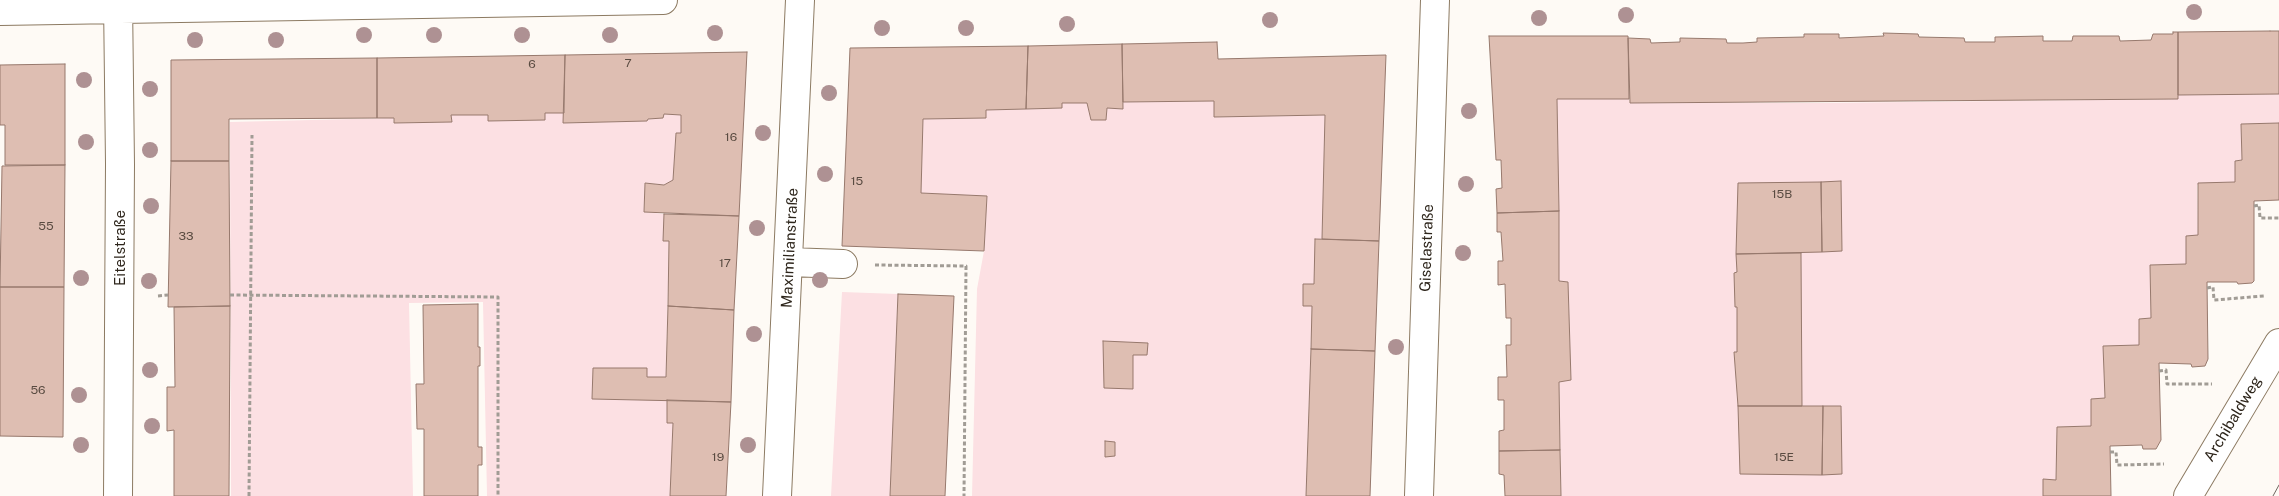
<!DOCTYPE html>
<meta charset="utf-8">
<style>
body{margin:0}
canvas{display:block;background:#fefaf5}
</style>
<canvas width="2279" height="496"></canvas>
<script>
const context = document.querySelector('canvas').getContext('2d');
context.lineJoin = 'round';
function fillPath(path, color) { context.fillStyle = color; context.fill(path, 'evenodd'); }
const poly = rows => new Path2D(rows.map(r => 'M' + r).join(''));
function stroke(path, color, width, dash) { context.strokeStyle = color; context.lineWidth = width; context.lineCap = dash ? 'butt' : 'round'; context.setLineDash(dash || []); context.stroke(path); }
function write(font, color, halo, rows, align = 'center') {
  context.font = font + ' "Public Sans",sans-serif'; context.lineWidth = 5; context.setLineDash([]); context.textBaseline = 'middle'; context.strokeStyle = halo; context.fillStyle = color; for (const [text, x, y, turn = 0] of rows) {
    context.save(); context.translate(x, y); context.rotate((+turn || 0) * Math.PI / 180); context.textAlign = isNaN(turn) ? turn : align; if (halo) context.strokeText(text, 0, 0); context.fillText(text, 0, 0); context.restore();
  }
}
const green = poly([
 [2279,94,2279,123,2241,124,2242,160,2235,161,2235,182,2197,185,2198,235,2186,264,2150,265,2151,318,2139,319,2139,345,2103,346,2105,398,2091,426,2057,427,2056,480,2043,496,1561,496,1559,382,1571,380,1568,282,1559,281,1557,99,1629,99,1630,103,1820,103,2178,99,2178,95],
 [1214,101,1215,117,1325,115,1322,239,1316,239,1314,284,1303,285,1303,306,1312,306,1306,496,972,496,977,289,984,251,987,197,921,193,923,119,986,118,986,110,1062,108,1062,103,1087,103,1091,120,1106,120,1107,108,1123,109,1123,102],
 [545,113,564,113,564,123,646,121,648,119,663,118,664,114,681,115,681,133,676,133,673,180,664,185,645,183,644,212,664,214,664,241,669,241,666,377,647,377,647,368,593,368,592,399,667,400,667,423,673,423,670,496,487,496,483,302,409,303,413,496,231,496,230,122,393,118,394,123,451,122,451,115,488,115,488,121,545,120],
 [842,292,898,294,890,496,831,496]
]);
const building = poly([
 [2270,31,2279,31,2279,94,2178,95,2178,32,2270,31],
 [2173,32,2178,32,2178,99,1630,103,1628,38,1650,39,1651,43,1680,42,1680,38,1726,39,1727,43,1743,43,1757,42,1757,38,1804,37,1804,34,1839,34,1839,38,1884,36,1883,33,1918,34,1919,37,1964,38,1965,42,1995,42,1995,37,2043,36,2043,41,2072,41,2073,36,2119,36,2120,41,2151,40,2153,34,2173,34,2173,32],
 [1489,36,1628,36,1629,99,1557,99,1559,211,1497,213,1496,189,1502,188,1501,160,1496,160,1489,36],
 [1217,42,1218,59,1386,55,1379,241,1322,239,1325,115,1214,117,1214,101,1123,102,1122,44,1217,42],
 [1122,44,1123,109,1107,108,1106,120,1091,120,1087,103,1062,103,1062,108,1026,109,1028,46,1122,44],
 [1028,46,1026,109,986,110,986,118,923,119,921,193,987,196,984,251,842,246,850,48,1028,46],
 [747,52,739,216,644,212,645,183,664,185,673,180,676,133,681,133,681,115,664,114,663,118,648,119,647,121,563,123,565,55,747,52],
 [565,55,564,113,545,113,545,120,488,121,488,115,451,115,452,122,394,123,394,118,377,118,377,58,565,55],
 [377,58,377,118,229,119,229,161,171,161,171,60,377,58],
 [65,64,65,165,5,165,5,125,0,125,0,65,65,64],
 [2279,123,2279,200,2254,201,2254,281,2252,283,2238,284,2237,282,2207,282,2208,359,2205,366,2192,367,2191,364,2159,363,2161,440,2156,449,2143,449,2142,445,2110,446,2111,496,2043,496,2043,479,2056,480,2057,427,2091,426,2091,399,2105,398,2103,346,2139,345,2139,319,2151,318,2150,265,2186,264,2186,236,2198,235,2198,183,2235,182,2235,161,2242,160,2241,124,2279,123],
 [171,161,229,161,230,306,168,307,171,161],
 [65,165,64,287,0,287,2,166,65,165],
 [1841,181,1842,251,1822,252,1821,182,1841,181],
 [1821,182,1822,252,1736,254,1738,183,1821,182],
 [1559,211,1559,281,1568,282,1571,380,1559,382,1560,450,1499,451,1499,431,1504,430,1504,400,1498,400,1498,377,1507,377,1506,345,1511,345,1511,318,1506,318,1505,284,1498,285,1498,261,1503,261,1501,232,1497,232,1497,213,1559,211],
 [664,214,739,216,734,310,668,306,669,241,663,241,664,214],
 [1315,239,1379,241,1375,351,1311,349,1312,306,1303,306,1303,284,1314,284,1315,239],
 [1801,253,1802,406,1738,406,1734,352,1737,352,1737,307,1735,307,1734,273,1737,272,1736,254,1801,253],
 [0,287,64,287,63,437,0,436,0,287],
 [898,294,954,296,945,496,890,496,898,294],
 [478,304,478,347,480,347,480,366,478,366,478,447,482,447,482,465,478,465,478,496,424,496,424,429,417,429,416,384,424,384,423,305,478,304],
 [230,306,229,496,174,496,174,430,167,431,167,387,175,387,174,307,230,306],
 [668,306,734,310,731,402,592,399,593,368,647,368,647,377,666,377,668,306],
 [1103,341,1148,343,1147,355,1133,355,1133,389,1104,388,1103,341],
 [1311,349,1375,351,1370,496,1306,496,1311,349],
 [667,400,731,402,726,496,670,496,673,423,667,423,667,400],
 [1738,406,1823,406,1822,475,1740,474,1738,406],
 [1823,406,1841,406,1842,474,1822,475,1823,406],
 [1105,441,1115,442,1115,456,1105,457,1105,441],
 [1560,450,1561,496,1505,496,1504,475,1499,474,1499,451,1560,450]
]);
const path = poly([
 [2254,206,2259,205,2260,218,2279,218],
 [875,265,966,266,964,496],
 [2207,288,2213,287,2214,300,2264,296],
 [230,295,498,297,498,496],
 [158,296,168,295],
 [2159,371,2166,370,2167,384,2212,384],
 [2110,452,2116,452,2117,465,2164,464],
 [249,496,252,135]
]);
const minor = poly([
 [0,11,663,0],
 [789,262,843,264],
 [118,496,120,164,118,0],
 [777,496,800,0],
 [1419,496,1435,0],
 [2188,496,2279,343]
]);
const tram = poly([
 [2273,496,2279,485]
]);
const trees = [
 [2194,12],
 [1626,15],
 [1539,18],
 [1270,20],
 [1067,24],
 [882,28],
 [966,28],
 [715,33],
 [364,35],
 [434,35],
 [522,35],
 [610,35],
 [195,40],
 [276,40],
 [84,80],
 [150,89],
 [829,93],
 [1469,111],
 [763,133],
 [86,142],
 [150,150],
 [825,174],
 [1466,184],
 [151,206],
 [757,228],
 [1463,253],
 [81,278],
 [820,280],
 [149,281],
 [754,334],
 [1396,347],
 [150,370],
 [79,395],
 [152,426],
 [81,445],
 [748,445]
];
const numberNames = [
 ["7",628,63],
 ["6",532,64],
 ["16",731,137],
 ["15",857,181],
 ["15B",1782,194],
 ["55",46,226],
 ["33",186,236],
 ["17",725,263],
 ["56",38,390],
 ["19",718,457],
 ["15E",1784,457]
];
const streetNames = [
 ["Eitelstraße",120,248,-90],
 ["Maximilianstraße",790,248,-87],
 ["Giselastraße",1427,248,-88],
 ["Archibaldweg",2233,419,-59]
];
fillPath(green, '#fce0e3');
fillPath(building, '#debeb2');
stroke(building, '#97796d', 1);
stroke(minor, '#8c7a62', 30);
stroke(path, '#a19c95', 3, [4, 2.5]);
stroke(minor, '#fff', 28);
stroke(tram, '#6f6860', 1);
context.fillStyle = '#ae9193';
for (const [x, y] of trees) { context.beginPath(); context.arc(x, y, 8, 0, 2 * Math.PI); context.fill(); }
write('12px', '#594b41', null, numberNames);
write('15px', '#2d251b', '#fff', streetNames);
</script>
